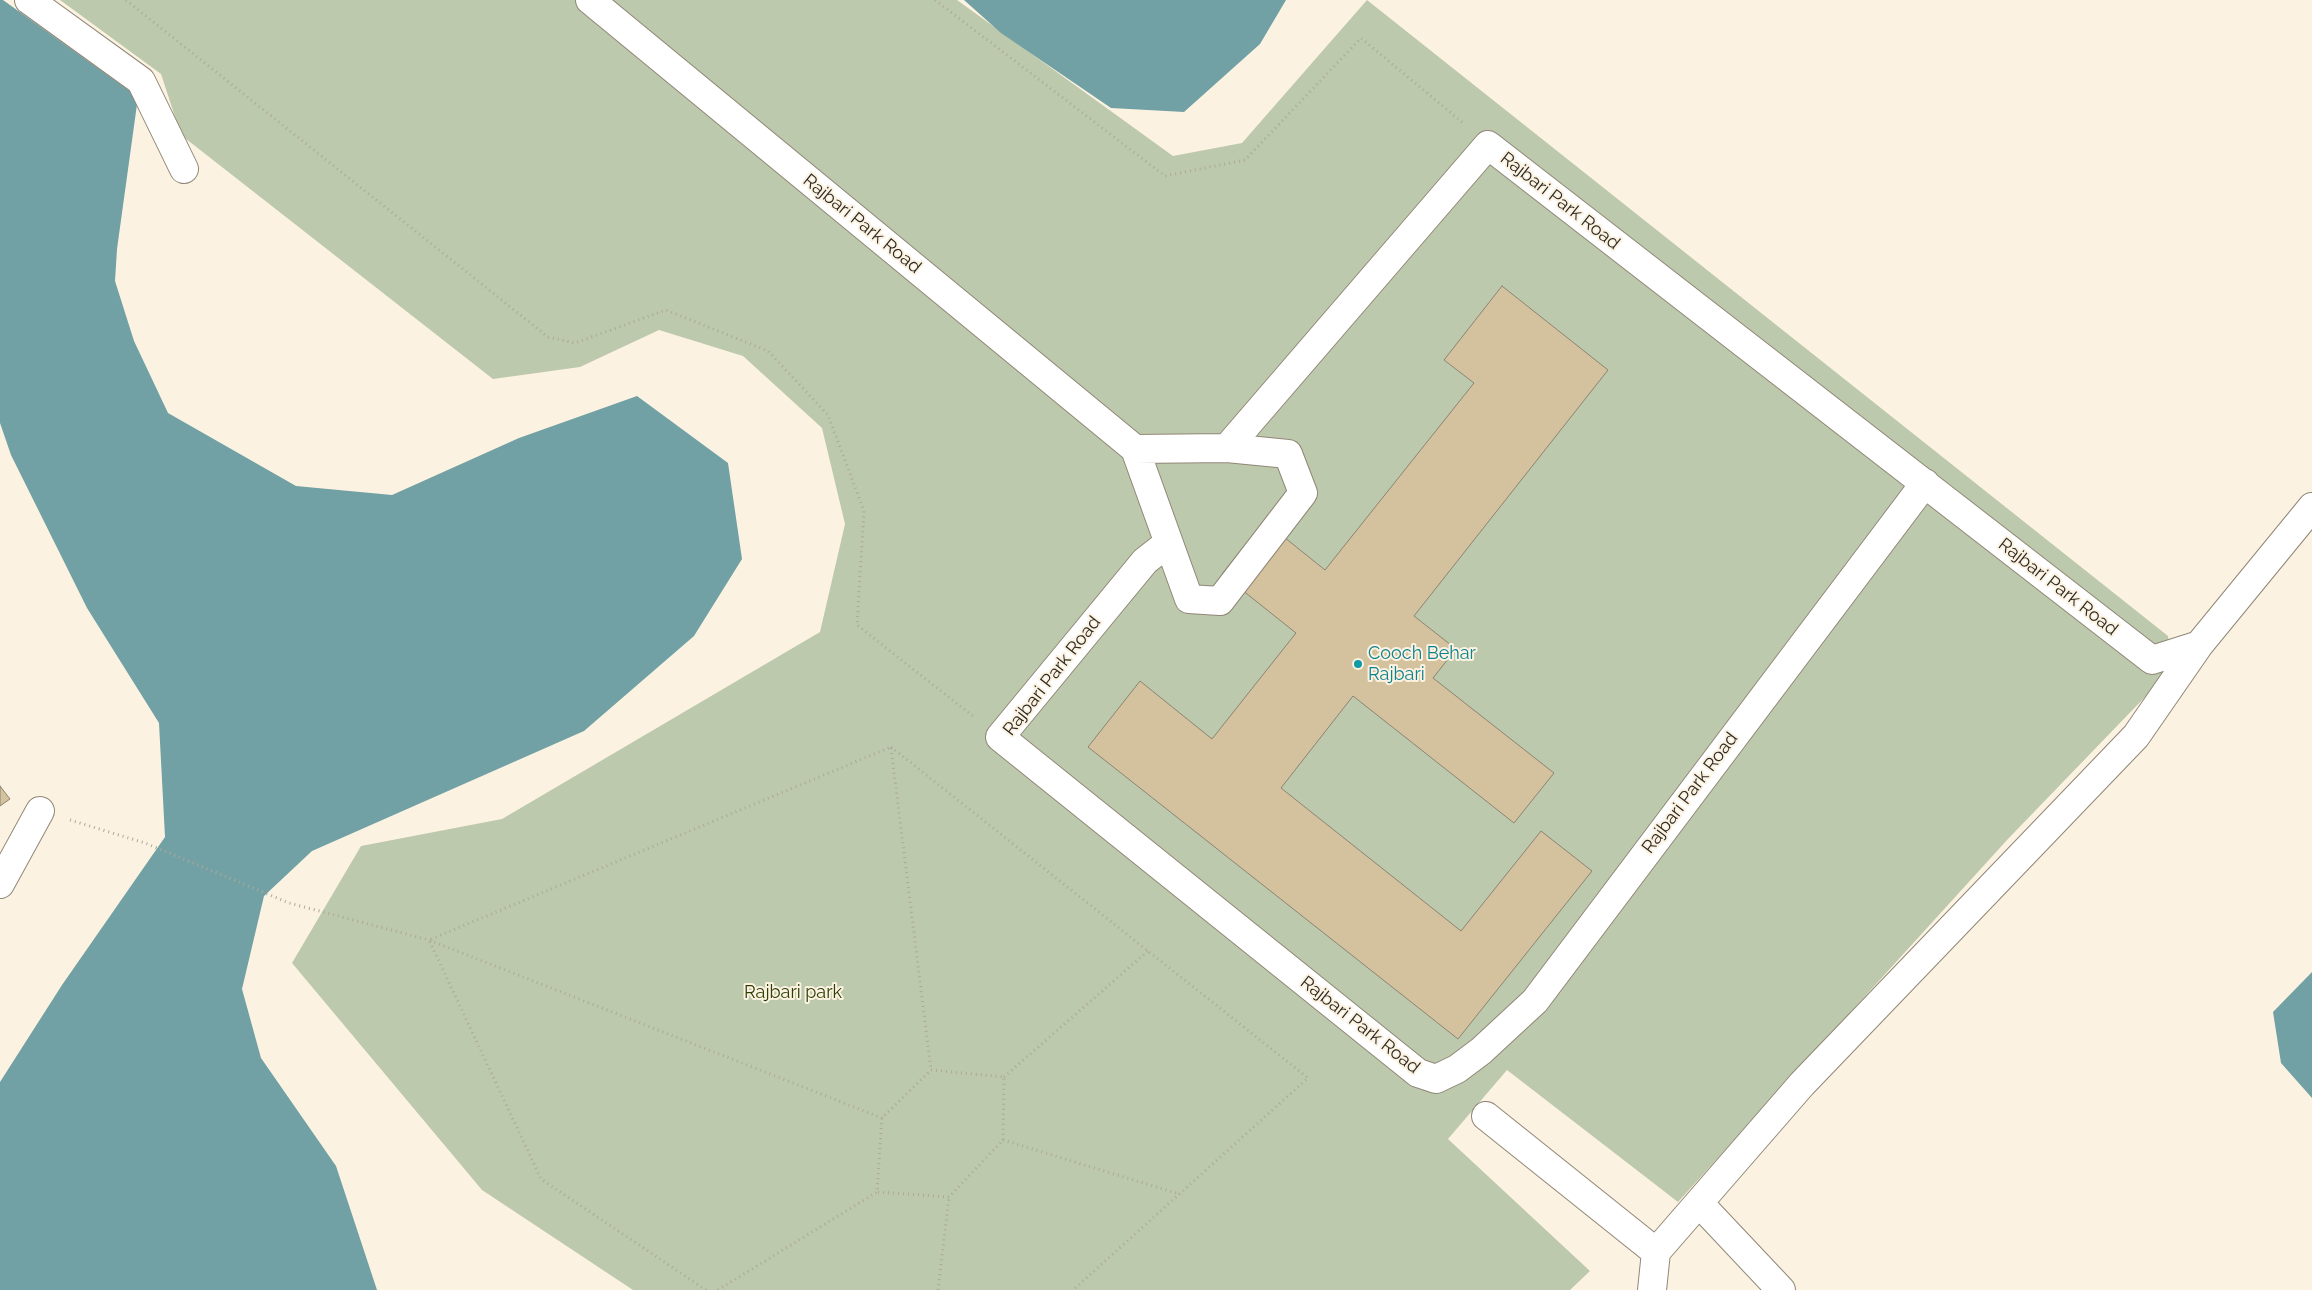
<!DOCTYPE html>
<style>
body{margin:0}
canvas{display:block;background:#fcf2e1}
</style>
<canvas width="2312" height="1290"></canvas>
<script>
const context = document.querySelector('canvas').getContext('2d');
context.lineJoin = 'round';
function fillPath(path, color) { context.fillStyle = color; context.fill(path, 'evenodd'); }
const poly = rows => new Path2D(rows.map(r => 'M' + r).join(''));
function stroke(path, color, width, dash) { context.strokeStyle = color; context.lineWidth = width; context.lineCap = dash ? 'butt' : 'round'; context.setLineDash(dash || []); context.stroke(path); }
function write(font, color, halo, rows, align = 'center') {
  context.font = font + ' Raleway,sans-serif'; context.lineWidth = 4; context.setLineDash([]); context.textBaseline = 'middle'; context.strokeStyle = halo; context.fillStyle = color; for (const [text, x, y, turn = 0] of rows) {
    context.save(); context.translate(x, y); context.rotate((+turn || 0) * Math.PI / 180); context.textAlign = isNaN(turn) ? turn : align; if (halo) context.strokeText(text, 0, 0); context.fillText(text, 0, 0); context.restore();
  }
}
const green = poly([
 [60,0,957,0,1173,156,1242,143,1367,0,2168,636,2172,669,2007,840,1678,1202,1507,1070,1448,1139,1590,1271,1570,1290,633,1290,482,1190,292,963,361,846,502,819,820,632,845,524,822,428,743,356,659,330,580,367,493,379,181,135,161,74]
]);
const water = poly([
 [0,0,3,0,138,97,117,249,115,281,134,341,168,413,296,486,392,495,519,438,637,396,728,463,742,559,694,636,584,731,312,851,264,896,242,989,261,1058,336,1166,377,1290,0,1290,0,1082,62,985,165,837,159,723,87,608,11,455,0,423],
 [964,0,1286,0,1260,44,1184,112,1111,108,1001,33],
 [2312,972,2312,1098,2281,1063,2273,1012]
]);
const building = poly([
 [1502,286,1608,370,1414,616,1456,649,1433,678,1554,773,1514,823,1353,696,1281,788,1461,931,1541,831,1592,871,1458,1039,1088,747,1140,681,1212,739,1296,633,1222,574,1264,521,1325,570,1474,383,1444,360,1502,286],
 [0,786,10,799,0,806,0,786]
]);
const path = poly([
 [126,0,548,337,575,343,666,310,768,351,828,415,864,511,857,625,974,717],
 [935,0,1165,176,1245,160,1361,38,1463,123],
 [891,747,1308,1078,1073,1290],
 [891,748,931,1070],
 [70,820,145,843,289,903,429,940,882,1118],
 [931,1070,1004,1077,1003,1140,949,1197,877,1192,882,1118,931,1070],
 [1004,1077,1148,951],
 [1003,1140,1179,1194],
 [706,1290,541,1179,429,940,891,747],
 [718,1290,877,1192],
 [938,1290,949,1197]
]);
const minor = poly([
 [29,0,141,81,184,169],
 [590,0,1135,449,1189,599,1220,601,1303,493,1288,454,1227,448,1135,449],
 [1227,448,1488,145,2152,660,2199,645],
 [1168,543,1145,561,1000,737,1418,1073,1436,1079,1457,1069,1481,1051,1535,1001,1925,483],
 [0,884,40,811],
 [1486,1116,1656,1252],
 [1699,1203,1781,1290],
 [1652,1290,1656,1252,1802,1084,2136,736,2199,645,2312,507]
]);
const markers = [
 [1358,664,5,"#0f9aa8"]
];
const streetNames = [
 ["Rajbari Park Road",1560,201,38],
 ["Rajbari Park Road",862,224,39],
 ["Rajbari Park Road",2058,587,38],
 ["Rajbari Park Road",1052,676,-52],
 ["Rajbari Park Road",1690,793,-53],
 ["Rajbari Park Road",1360,1025,38]
];
const cultureNames = [
 ["Cooch Behar",1368,654],
 ["Rajbari",1368,675]
];
const parkNames = [
 ["Rajbari park",793,993]
];
fillPath(green, '#bdc9ac');
fillPath(water, '#71a1a4');
fillPath(building, '#d4c19e');
stroke(building, '#8c8474', 1);
stroke(minor, '#908777', 30);
stroke(path, '#aea79a', 3, [1, 4]);
stroke(minor, '#fff', 28);
for (const [x, y, r, color] of markers) { const dot = new Path2D(); dot.arc(x, y, r, 0, 2 * Math.PI); context.fillStyle = color; context.fill(dot); stroke(dot, '#fcf2e1', 2); }
write('18px', '#2c2922', '#fcf2e1', streetNames);
write('18px', '#0d838f', '#fcf2e1', cultureNames, 'left');
write('18px', '#2e3f05', '#fcf2e1', parkNames);
</script>
